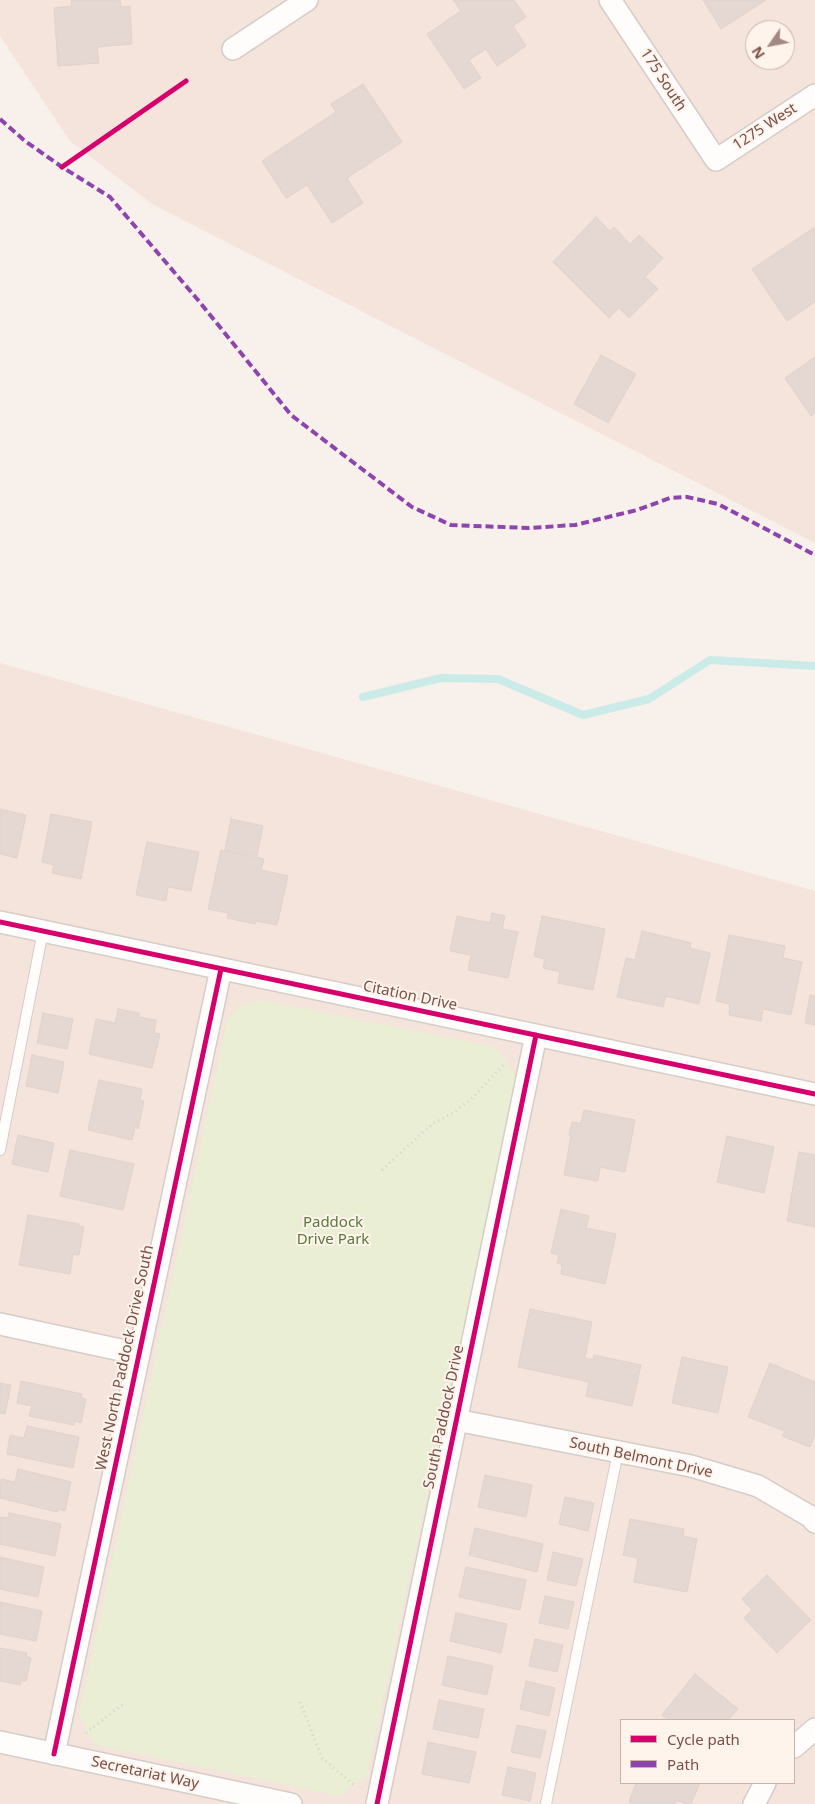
<!DOCTYPE html>
<style>
body{margin:0}
#map{position:relative;width:815px;height:1804px;overflow:hidden;background:#f8f0eb;font-family:"Noto Sans",sans-serif}
canvas{display:block}
.legend{position:absolute;left:620px;top:1719px;width:175px;height:65px;box-sizing:border-box;background:#fff4ec;border:1px solid #c9b2aa;margin:0;padding:6px 9px;list-style:none;font-size:15px;color:#785048}
.legend li{display:flex;align-items:center;gap:10px;height:25px}
.legend b{width:25px;border:1px solid #c9b2aa}
.north{position:absolute;left:745px;top:20px;width:50px;height:50px;box-sizing:border-box;background:#fff4ec;border:1px solid #c9b2aa;border-radius:50%;rotate:237deg;font-size:14px;font-weight:700;line-height:20px;text-align:center;color:#785048}
.north::after{content:'';display:block;margin:auto;width:18px;height:22px;background:#a58881;clip-path:polygon(50% 0,100% 100%,50% 72%,0 100%)}
</style>
<div id="map">
<canvas width="815" height="1804"></canvas>
<ul class="legend">
<li><b style="height:6px;background:#d6006c"></b>Cycle path</li>
<li><b style="height:6px;background:#8e44ad"></b>Path</li>
</ul>
<div class="north">N</div>
</div>
<script>
const context = document.querySelector('canvas').getContext('2d');
context.lineJoin = 'round';
function fillPath(path, color) { context.fillStyle = color; context.fill(path, 'evenodd'); }
const poly = rows => new Path2D(rows.map(r => 'M' + r).join(''));
function stroke(path, color, width, dash) { context.strokeStyle = color; context.lineWidth = width; context.lineCap = dash ? 'butt' : 'round'; context.setLineDash(dash || []); context.stroke(path); }
function write(font, color, halo, rows, align = 'center') {
  context.font = font + ' "Noto Sans",sans-serif'; context.lineWidth = 4; context.setLineDash([]); context.textBaseline = 'middle'; context.strokeStyle = halo; context.fillStyle = color; for (const [text, x, y, turn = 0] of rows) {
    context.save(); context.translate(x, y); context.rotate((+turn || 0) * Math.PI / 180); context.textAlign = isNaN(turn) ? turn : align; if (halo) context.strokeText(text, 0, 0); context.fillText(text, 0, 0); context.restore();
  }
}
const residential = poly([
 [0,0,815,0,815,543,152,204,70,141,0,36],
 [755,30,785,30,785,60,755,60],
 [0,663,815,891,815,1804,0,1804],
 [621,1720,794,1720,794,1783,621,1783]
]);
const green = poly([
 [262,1000,495,1047,507,1062,517,1078,367,1775,340,1796,96,1745,86,1733,79,1714,227,1020,241,1005]
]);
const stream = poly([
 [363,697,441,678,498,679,583,715,649,699,710,660,815,666]
]);
const building = poly([
 [71,0,120,0,121,7,130,6,132,44,97,47,99,63,58,66,54,8,72,6,71,0],
 [453,0,514,0,526,17,513,26,526,46,497,66,486,49,469,60,481,78,464,89,427,34,461,11,453,0],
 [703,0,766,0,721,29,703,0],
 [363,84,402,142,347,178,363,203,332,223,307,185,286,198,262,161,336,112,331,104,363,84],
 [596,217,610,231,614,227,630,244,639,235,663,258,645,277,658,289,629,318,619,308,609,318,553,262,596,217],
 [815,227,815,302,787,321,752,269,815,227],
 [601,355,636,374,608,423,574,404,601,355],
 [815,357,815,413,811,416,785,378,815,357],
 [0,809,26,815,17,858,0,854,0,809],
 [51,814,92,822,81,879,52,873,54,865,42,862,51,814],
 [231,819,263,826,257,856,225,850,231,819],
 [147,842,199,852,191,891,168,887,166,901,136,895,147,842],
 [221,850,264,859,261,870,288,876,277,925,256,921,255,924,227,918,228,913,208,909,221,850],
 [492,913,505,916,502,929,518,932,508,978,468,970,471,955,450,951,457,916,490,923,492,913],
 [542,916,605,929,593,990,558,983,560,972,543,968,545,959,534,956,542,916],
 [642,931,691,943,690,948,710,953,699,1004,666,996,663,1007,617,997,626,958,635,960,642,931],
 [729,935,785,946,783,958,802,962,791,1015,763,1009,761,1021,729,1015,730,1004,716,1001,729,935],
 [810,995,815,996,815,1025,805,1023,810,995],
 [118,1009,139,1013,139,1017,156,1020,154,1033,160,1034,152,1068,89,1054,96,1019,115,1023,118,1009],
 [43,1013,73,1019,67,1049,37,1043,43,1013],
 [32,1055,64,1062,58,1093,26,1086,32,1055],
 [99,1080,142,1089,140,1100,144,1101,138,1129,135,1127,132,1140,88,1130,99,1080],
 [584,1110,635,1120,625,1172,600,1167,598,1181,564,1175,571,1136,569,1135,572,1122,581,1123,584,1110],
 [18,1135,54,1143,48,1172,12,1164,18,1135],
 [727,1136,774,1147,764,1193,717,1182,727,1136],
 [70,1150,134,1164,123,1210,60,1196,70,1150],
 [799,1152,815,1155,815,1227,787,1221,799,1152],
 [561,1209,589,1216,586,1228,616,1234,605,1284,561,1274,562,1265,557,1263,559,1255,551,1253,561,1209],
 [28,1215,79,1224,78,1226,84,1227,79,1255,73,1254,70,1274,19,1265,28,1215],
 [530,1309,592,1322,585,1358,593,1360,594,1355,641,1365,632,1406,586,1396,589,1382,518,1367,530,1309],
 [682,1357,728,1367,718,1413,672,1403,682,1357],
 [770,1363,815,1382,815,1434,810,1447,782,1436,785,1431,748,1417,770,1363],
 [21,1381,82,1394,81,1398,86,1399,81,1423,75,1421,74,1425,29,1416,32,1406,17,1403,21,1381],
 [0,1383,11,1385,5,1414,0,1413,0,1383],
 [27,1426,79,1437,73,1468,7,1454,10,1435,24,1438,27,1426],
 [18,1469,71,1482,65,1511,58,1509,57,1512,0,1498,1,1479,15,1482,18,1469],
 [485,1475,532,1485,526,1517,478,1507,485,1475],
 [565,1497,594,1503,588,1531,559,1524,565,1497],
 [9,1513,61,1524,55,1556,0,1544,0,1517,8,1518,9,1513],
 [630,1519,684,1529,683,1536,697,1539,687,1592,634,1582,638,1558,623,1555,630,1519],
 [475,1528,543,1544,537,1572,469,1555,475,1528],
 [553,1552,583,1559,576,1586,547,1580,553,1552],
 [0,1557,44,1567,38,1597,0,1589,0,1557],
 [466,1567,526,1580,520,1610,459,1597,466,1567],
 [767,1575,811,1620,777,1653,744,1618,752,1610,742,1599,767,1575],
 [545,1596,574,1602,568,1629,539,1623,545,1596],
 [0,1602,42,1611,36,1641,0,1634,0,1602],
 [456,1613,507,1624,501,1653,450,1641,456,1613],
 [535,1639,563,1645,557,1672,529,1666,535,1639],
 [0,1648,27,1653,26,1656,31,1658,26,1681,21,1681,20,1685,0,1681,0,1648],
 [448,1656,493,1666,487,1695,442,1685,448,1656],
 [695,1674,738,1709,728,1720,669,1720,662,1715,695,1674],
 [526,1681,555,1688,549,1716,520,1709,526,1681],
 [439,1700,484,1709,478,1738,433,1729,439,1700],
 [517,1725,546,1731,540,1758,511,1752,517,1725],
 [428,1742,476,1752,469,1783,422,1774,428,1742],
 [508,1767,536,1773,530,1801,502,1795,508,1767],
 [636,1783,700,1783,691,1804,686,1804,677,1800,675,1804,633,1804,629,1802,636,1783]
]);
const path = poly([
 [382,1170,423,1132,434,1123,453,1113,470,1100,504,1065],
 [300,1702,322,1758,354,1785],
 [86,1733,123,1704]
]);
const service = poly([
 [0,1150,43,931],
 [546,1804,618,1452]
]);
const minor = poly([
 [610,0,716,160,815,95],
 [233,49,307,0],
 [0,922,815,1094],
 [0,1324,139,1354],
 [456,1420,691,1466,758,1486,811,1517,815,1522],
 [0,1742,291,1804],
 [794,1747,815,1729],
 [54,1754,221,969],
 [377,1804,536,1035],
 [754,1804,765,1783]
]);
const quiet = poly([
 [0,119,25,141,62,167,110,197,198,300,291,415,412,507,451,525,528,528,575,525,637,510,670,498,687,497,718,504,815,555]
]);
const cycleway = poly([
 [62,167,186,81],
 [0,922,815,1094],
 [54,1754,221,969],
 [377,1804,536,1035]
]);
const streetNames = [
 ["175 South",663,80,57],
 ["1275 West",765,127,-33],
 ["Citation Drive",410,996,12],
 ["West North Paddock Drive South",125,1358,-78],
 ["South Paddock Drive",444,1417,-78],
 ["South Belmont Drive",641,1458,12],
 ["Secretariat Way",145,1773,12]
];
const parkNames = [
 ["Paddock",333,1223],
 ["Drive Park",333,1240]
];
fillPath(residential, '#f4e4db');
fillPath(green, '#e9eed4');
stroke(stream, '#cbebe8', 8);
fillPath(building, '#e5d7d2');
stroke(building, '#e1d2cc', 1);
stroke(service, '#d6ccc8', 12);
stroke(minor, '#d6ccc8', 24);
stroke(path, '#dad0cd', 3, [1, 4]);
stroke(service, '#fefdfc', 10);
stroke(minor, '#fefdfc', 21);
stroke(quiet, '#8e44ad', 4, [8, 4]);
stroke(cycleway, '#d6006c', 5);
write('15px', '#785048', '#fff4ec', streetNames);
write('15px', '#5a793c', '#fff4ec', parkNames);
</script>
